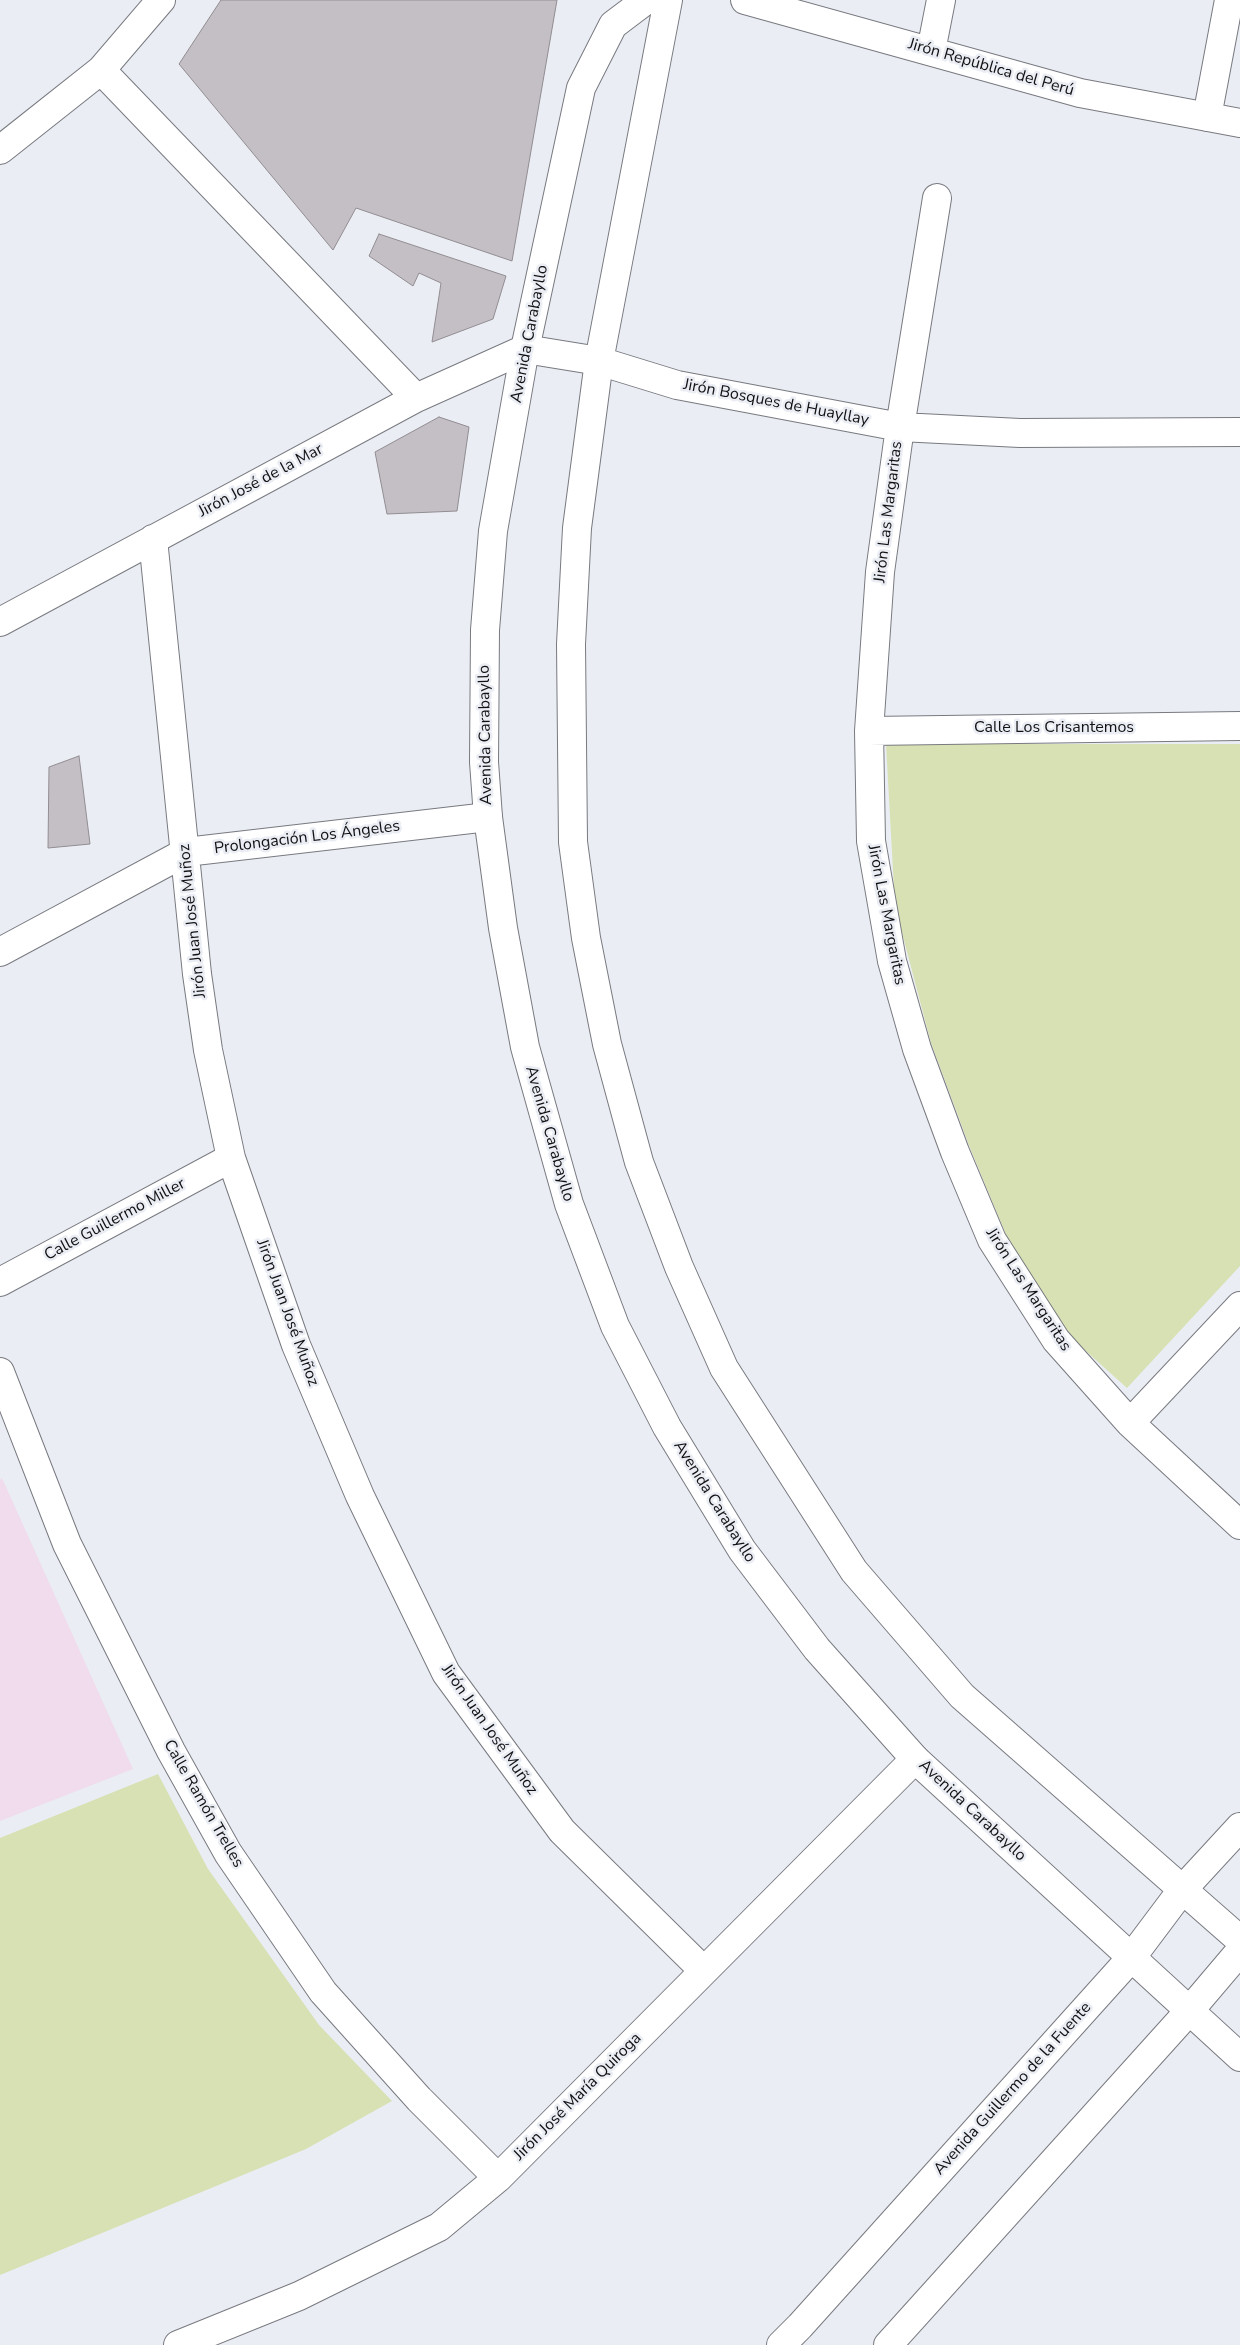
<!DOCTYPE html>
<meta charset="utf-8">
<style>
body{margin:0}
canvas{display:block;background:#eaedf3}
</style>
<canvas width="1240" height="2345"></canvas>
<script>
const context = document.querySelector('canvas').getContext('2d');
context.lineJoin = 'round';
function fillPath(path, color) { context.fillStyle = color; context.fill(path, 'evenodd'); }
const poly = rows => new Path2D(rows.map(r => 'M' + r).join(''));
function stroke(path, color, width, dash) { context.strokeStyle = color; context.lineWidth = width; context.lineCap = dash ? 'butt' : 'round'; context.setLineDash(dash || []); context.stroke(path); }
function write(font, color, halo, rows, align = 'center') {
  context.font = font + ' "Nunito Sans",sans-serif'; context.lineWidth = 5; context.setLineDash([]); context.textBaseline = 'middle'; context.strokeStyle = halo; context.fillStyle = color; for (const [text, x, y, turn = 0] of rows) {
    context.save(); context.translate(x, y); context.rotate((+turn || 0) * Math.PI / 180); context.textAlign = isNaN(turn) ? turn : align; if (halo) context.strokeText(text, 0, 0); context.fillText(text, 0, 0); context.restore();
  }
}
const education = poly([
 [2,1478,133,1769,0,1821,0,1480]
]);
const green = poly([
 [886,744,1240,744,1240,1266,1127,1388,1077,1343,1022,1273,970,1148,931,1043,895,906],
 [158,1774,208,1869,319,2025,392,2101,306,2149,0,2275,0,1838]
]);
const building = poly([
 [221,0,557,0,512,261,356,208,333,250,179,64,221,0],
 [379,234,506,276,493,319,432,342,441,283,419,273,413,286,369,256,379,234],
 [439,417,469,427,457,511,387,514,375,452,439,417],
 [79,756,90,844,48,848,49,767,79,756]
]);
const minor = poly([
 [745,0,1080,93,1240,123],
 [931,51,941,0],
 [101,70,416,398],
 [1207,117,1229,0],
 [0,150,101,70,161,0],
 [937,198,900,427,880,572,869,731,871,841,892,961,917,1049,955,1152,992,1240,1056,1340,1130,1423,1240,1525],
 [153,539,197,974,208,1050,231,1158,296,1345,360,1496,446,1673,562,1831,704,1971],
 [0,622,416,398,525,349,599,361,677,385,900,427,1020,433,1240,432],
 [869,731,1240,726],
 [0,952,186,852,488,817],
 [0,1282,231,1158],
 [0,1372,67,1544,171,1751,228,1853,323,1992,419,2099,498,2178],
 [1130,1423,1240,1306],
 [1182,1890,1240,1827],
 [178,2345,299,2296,439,2227,498,2178,915,1759]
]);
const major = poly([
 [646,0,613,25,581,88,525,349,493,531,485,630,484,762,488,817,503,928,525,1047,569,1204,615,1326,667,1427,742,1550,817,1649,915,1759,1240,2057],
 [668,0,599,361,577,528,571,644,573,842,586,938,607,1044,639,1162,679,1267,724,1368,854,1571,962,1696,1240,1940],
 [781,2345,800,2326,1131,1958,1182,1890],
 [888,2345,1190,2010,1240,1951]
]);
const streetNames = [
 ["Jirón República del Perú",991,68,16],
 ["Avenida Carabayllo",530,334,-79],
 ["Jirón Bosques de Huayllay",776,403,11],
 ["Jirón José de la Mar",261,481,-28],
 ["Jirón Las Margaritas",889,512,-83],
 ["Calle Los Crisantemos",1054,728],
 ["Avenida Carabayllo",486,735,-91],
 ["Prolongación Los Ángeles",307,838,-7],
 ["Jirón Las Margaritas",886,915,79],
 ["Jirón Juan José Muñoz",193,921,-96],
 ["Avenida Carabayllo",549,1134,74],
 ["Calle Guillermo Miller",115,1220,-28],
 ["Jirón Las Margaritas",1028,1290,57],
 ["Jirón Juan José Muñoz",287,1313,70],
 ["Avenida Carabayllo",714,1502,58],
 ["Jirón Juan José Muñoz",489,1730,55],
 ["Calle Ramón Trelles",203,1804,60],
 ["Avenida Carabayllo",972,1811,43],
 ["Avenida Guillermo de la Fuente",1013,2089,-48],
 ["Jirón José María Quiroga",578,2097,-45]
];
fillPath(education, '#f0dced');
fillPath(green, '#d7e1b3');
fillPath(building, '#c3bfc4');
stroke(building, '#918d92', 1);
stroke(minor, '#787a80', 30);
stroke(major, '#787a80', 30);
stroke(minor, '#fff', 28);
stroke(major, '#fff', 28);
write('16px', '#111114', '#eaedf3', streetNames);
</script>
